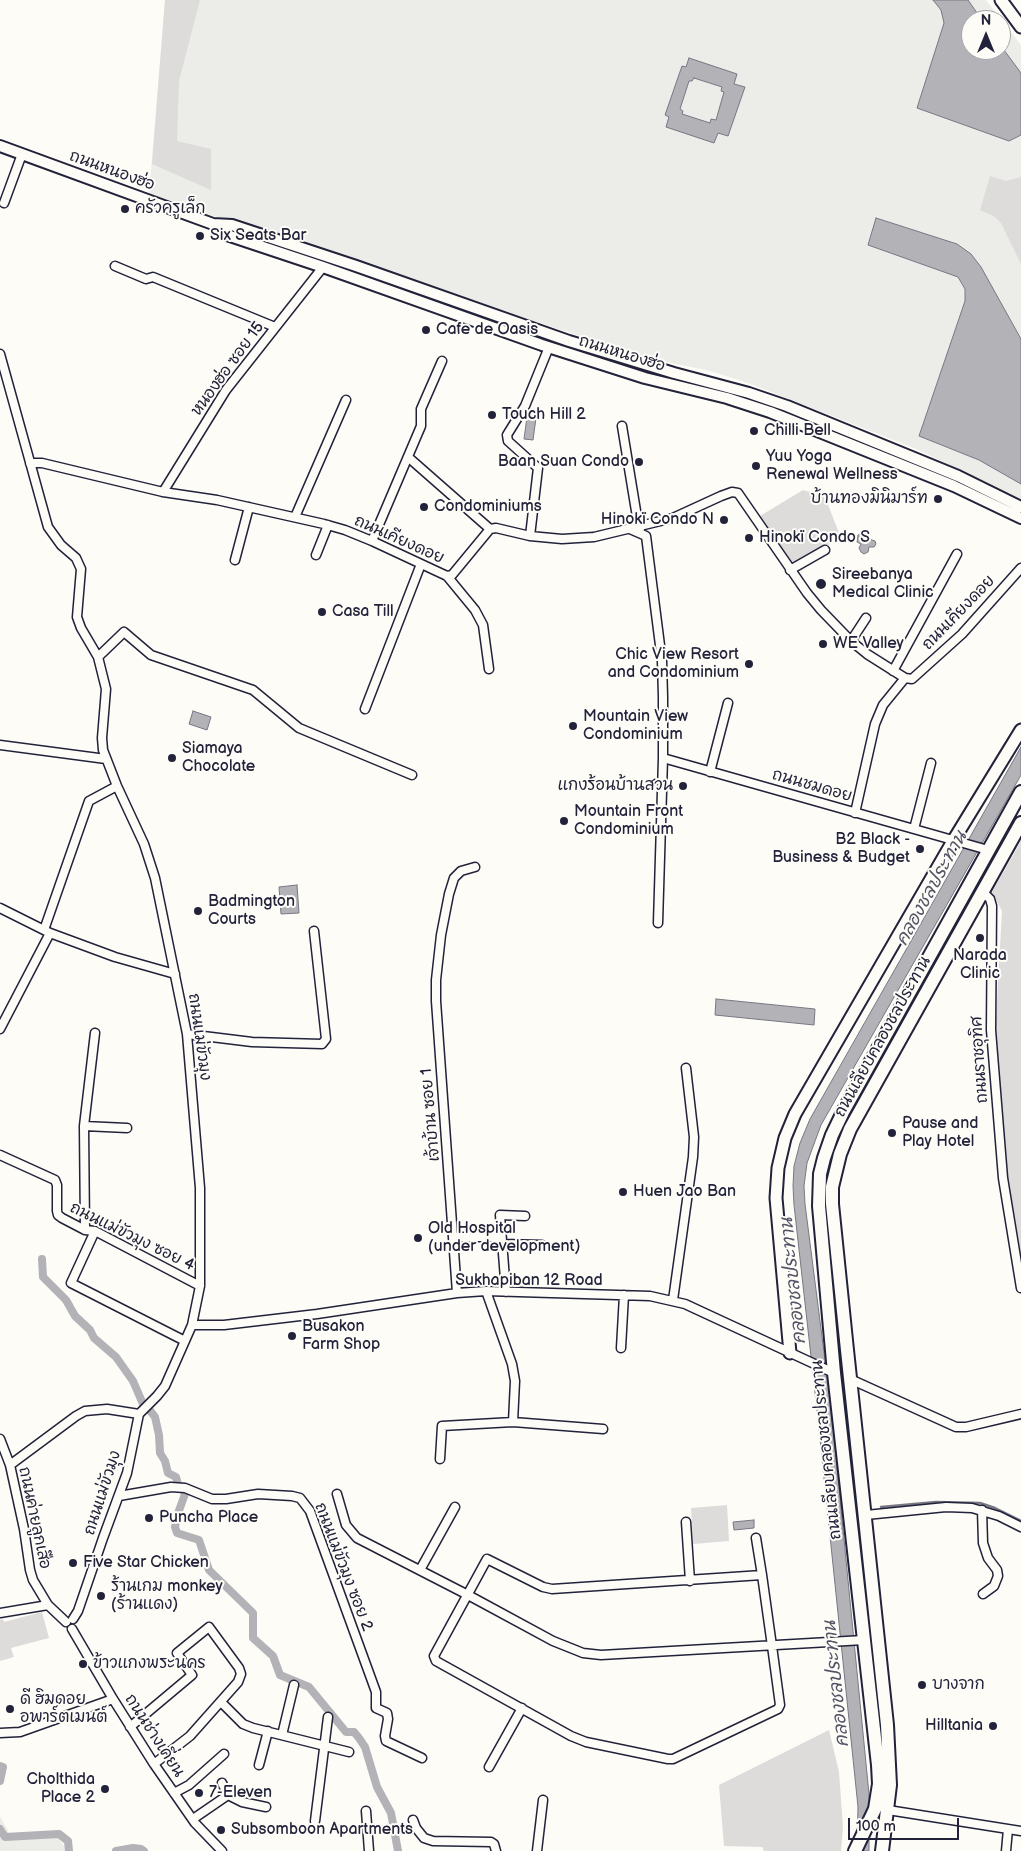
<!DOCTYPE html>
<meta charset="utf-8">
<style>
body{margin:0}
#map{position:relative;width:1021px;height:1851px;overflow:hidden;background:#fdfcf7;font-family:"Balsamiq Sans",sans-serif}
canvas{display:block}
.north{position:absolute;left:961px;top:10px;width:50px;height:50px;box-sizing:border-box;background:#fdfcf7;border:1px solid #a5a5ac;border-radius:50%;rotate:0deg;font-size:14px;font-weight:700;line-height:20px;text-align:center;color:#22223b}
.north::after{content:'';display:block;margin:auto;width:18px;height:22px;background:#22223b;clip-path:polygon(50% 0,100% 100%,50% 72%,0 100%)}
.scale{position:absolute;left:848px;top:1818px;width:111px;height:22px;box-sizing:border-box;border:2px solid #22223b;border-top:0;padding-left:6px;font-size:15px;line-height:18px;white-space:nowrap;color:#22223b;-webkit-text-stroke:4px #fdfcf7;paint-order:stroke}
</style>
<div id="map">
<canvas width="1021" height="1851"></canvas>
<div class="north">N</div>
<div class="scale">100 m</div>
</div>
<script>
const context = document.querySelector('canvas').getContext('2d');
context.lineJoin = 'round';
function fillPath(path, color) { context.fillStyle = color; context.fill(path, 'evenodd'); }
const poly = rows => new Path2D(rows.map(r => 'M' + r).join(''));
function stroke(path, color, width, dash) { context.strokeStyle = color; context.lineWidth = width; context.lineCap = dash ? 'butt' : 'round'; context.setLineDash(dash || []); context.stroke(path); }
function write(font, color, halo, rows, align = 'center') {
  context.font = font + ' "Balsamiq Sans","Playpen Sans Thai",sans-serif'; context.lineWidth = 4; context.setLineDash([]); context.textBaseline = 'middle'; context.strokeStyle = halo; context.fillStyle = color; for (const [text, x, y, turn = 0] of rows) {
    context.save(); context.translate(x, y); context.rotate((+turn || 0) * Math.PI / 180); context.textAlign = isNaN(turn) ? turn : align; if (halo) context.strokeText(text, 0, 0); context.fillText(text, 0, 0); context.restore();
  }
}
const built = poly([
 [165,0,986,0,1021,45,1021,499,914,448,748,383,710,371,647,358,149,195],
 [971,20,1001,20,1001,50,971,50],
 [0,1817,10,1834,58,1838,68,1851,0,1851]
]);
const green = poly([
 [165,0,200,0,179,81,177,141,211,149,211,190,152,164],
 [990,176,1006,181,1021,177,1021,264,1001,223,995,217,980,210],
 [803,490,825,497,841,538,792,565,760,516],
 [1021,841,1021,1260,1006,1171,995,1037,1002,911,992,892],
 [727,1505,729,1541,693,1544,691,1508],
 [42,1612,49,1638,11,1648,14,1657,0,1661,0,1620,3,1619,4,1622],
 [829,1730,839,1772,843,1827,841,1851,764,1851,762,1847,724,1846,719,1785]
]);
const water = poly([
 [933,0,968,0,982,20,971,20,971,50,1001,50,1001,46,1021,73,1021,135,1009,141,917,108,944,23,941,10,933,0],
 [689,58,737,74,734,84,745,87,728,136,718,133,714,143,666,127,669,117,665,115,682,66,686,67,689,58],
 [694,78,722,87,721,91,724,92,716,120,711,119,710,123,682,114,683,111,680,109,689,81,692,81,694,78],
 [876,218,957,244,971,254,981,267,1021,339,1021,484,979,460,919,436,965,301,965,289,958,277,868,245,876,218],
 [527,417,536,418,533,440,524,439,527,417],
 [860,534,866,538,868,536,869,539,875,541,876,544,874,547,869,547,868,552,864,554,861,552,859,548,861,544,857,542,858,535,860,534],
 [193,711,211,717,207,730,189,724,193,711],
 [1021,747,1021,775,821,1125,807,1163,804,1186,805,1204,831,1407,869,1794,869,1851,857,1851,858,1807,817,1410,794,1205,793,1186,794,1166,800,1143,810,1119,1021,747],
 [297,885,299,913,281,914,279,887,297,885],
 [716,999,815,1009,814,1025,715,1015,716,999],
 [754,1520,754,1528,734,1530,733,1522,754,1520]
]);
const stream = poly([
 [881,1507,936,1502,980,1503,995,1508,1021,1521]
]);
const canal = poly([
 [42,1259,43,1277,66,1300,75,1316,90,1330,94,1338,116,1357,133,1381,143,1404],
 [148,1408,155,1417,159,1435,160,1453,165,1461,168,1473,176,1477,178,1484,182,1488,185,1494,177,1516,175,1527,177,1533,199,1540,209,1570,253,1613,253,1638,273,1656,280,1675,309,1687,346,1732,354,1732,359,1738,365,1747,377,1787,391,1813,398,1851],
 [0,1766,3,1767,0,1781],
 [0,1829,5,1837,59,1834,68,1841,69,1851],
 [116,1851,133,1848,141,1849,144,1851]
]);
const minor = poly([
 [4,203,22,154],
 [115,266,146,279,153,277,275,327],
 [0,354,48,527,61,545,76,558,81,569,77,617,81,628,98,657,106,689,102,738,103,750,117,786,144,844,155,878,187,1034,200,1188,200,1286,192,1325,165,1386,157,1396,139,1414,127,1473,103,1538,78,1611,73,1619],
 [622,426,637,517,640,528],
 [408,457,490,529],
 [30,463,42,463,163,492,217,500,324,524,345,530,372,541,447,576,475,610,483,625,489,669],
 [163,492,226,390,323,267],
 [295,517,346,400],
 [630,529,646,536,662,661,663,697,663,758,658,923],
 [530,536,538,468,508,441,507,435,525,406,549,347],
 [372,541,421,426,421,409,442,361],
 [316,555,328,525],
 [235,560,249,507],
 [790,570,825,550],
 [447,576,452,575,490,529,496,528,530,536,562,539,594,537,673,518,721,496,732,492,738,493,807,593,821,610,851,641,867,654,905,678,912,679,962,634,1021,568],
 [851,641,866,618],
 [98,657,124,632,151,655,253,690,299,728,412,775],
 [893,671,957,554],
 [365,709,421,564],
 [0,745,106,759],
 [663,758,988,850],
 [710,772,728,703],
 [855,813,875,724,883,705,905,678],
 [914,829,931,763],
 [983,892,990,899,992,906,991,1030,1003,1178,1021,1288],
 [0,908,50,933,115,957,175,974],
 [44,930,89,801,117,786],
 [0,1029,50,933],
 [187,1034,252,1042,322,1044,326,1039,314,931],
 [84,1126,127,1128],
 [0,1155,55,1180,57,1185,57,1211,58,1215,62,1218,85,1230,95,1231,200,1286],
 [85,1230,84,1126,95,1033],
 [95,1231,71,1283,185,1341],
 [454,1237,501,1237],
 [502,1244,542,1245],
 [506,1292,500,1215,525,1216],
 [457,1293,436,1001,436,980,441,935,449,894,454,878,461,871,475,867],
 [673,1300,693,1157,694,1137,686,1068],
 [192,1325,224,1325,317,1314,457,1293,486,1291,650,1296,685,1304,834,1373],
 [621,1348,624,1295],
 [850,1379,956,1427,966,1427,1021,1414],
 [513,1422,603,1429],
 [0,1439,10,1465,24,1529,30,1570,33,1580,48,1605,66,1622],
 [440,1459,442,1426,513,1422,515,1381,512,1364,486,1291],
 [10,1465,76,1416,85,1411,107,1409,139,1414],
 [337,1494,346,1525,357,1538,468,1595,553,1641,583,1653,601,1655,864,1640],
 [119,1496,171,1487,185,1488,212,1499,226,1499,258,1494,292,1496,300,1498,310,1511,376,1692,376,1708,387,1713,388,1719,385,1736,386,1741,422,1758],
 [982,1510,983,1543,988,1558,997,1570,998,1576,994,1586,983,1594],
 [866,1515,946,1507,972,1508,999,1516,1021,1527],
 [686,1522,690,1581],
 [756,1538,762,1575,772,1646,780,1705,778,1709,673,1759,668,1759,586,1742,571,1736,436,1661,434,1656,487,1559,543,1587,552,1589,762,1575],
 [420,1570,455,1507],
 [0,1613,48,1605],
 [72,1629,113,1699,154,1764,195,1823,222,1851],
 [221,1702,243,1724,253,1728,349,1752],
 [130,1727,192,1675,177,1653,209,1627,239,1668,241,1674,238,1682,190,1736,154,1764],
 [0,1733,20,1732,113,1699],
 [282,1735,294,1685],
 [259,1765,268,1731],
 [489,1767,522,1708],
 [222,1783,228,1795,242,1802,266,1807],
 [174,1793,189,1785,224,1754],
 [888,1810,1021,1831],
 [366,1811,369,1851],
 [193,1819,228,1795],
 [413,1820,416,1828,424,1838,433,1841,491,1842,494,1844,496,1851],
 [315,1821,328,1717],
 [537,1851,543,1800],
 [1006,1851,1008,1829]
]);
const tertiary = poly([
 [0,146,213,224,232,225,356,266,569,341,674,373,749,393,787,406,958,476,1021,507],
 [213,224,227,235,323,267,542,345,645,378,727,398,770,412,954,486,1021,518]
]);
const secondary = poly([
 [1001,0,1021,27],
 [790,1353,776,1198,778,1168,785,1138,795,1114,953,841,1021,730]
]);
const primary = poly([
 [855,1851,875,1809,879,1784,878,1765,834,1373,819,1206,820,1174,824,1158,832,1135,844,1110,1021,792],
 [882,1851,890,1785,887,1725,847,1350,832,1204,832,1187,840,1154,850,1129,1021,823]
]);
const markers = [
 [125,209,5,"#22223b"],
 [200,236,5,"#22223b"],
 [426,330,5,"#22223b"],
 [492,415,5,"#22223b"],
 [754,431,5,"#22223b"],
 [639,462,5,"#22223b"],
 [756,466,5,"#22223b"],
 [938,499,5,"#22223b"],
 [424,507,5,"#22223b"],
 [724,520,5,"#22223b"],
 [749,538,5,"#22223b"],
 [821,584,6,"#22223b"],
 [322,612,5,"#22223b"],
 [823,644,5,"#22223b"],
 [749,664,5,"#22223b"],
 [573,726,5,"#22223b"],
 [172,758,5,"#22223b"],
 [683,786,5,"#22223b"],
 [564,821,5,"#22223b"],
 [920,849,5,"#22223b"],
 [198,911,5,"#22223b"],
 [980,938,5,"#22223b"],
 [892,1133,5,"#22223b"],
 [623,1192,5,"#22223b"],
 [418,1238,5,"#22223b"],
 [292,1336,5,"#22223b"],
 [149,1518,5,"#22223b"],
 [73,1563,5,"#22223b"],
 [101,1596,5,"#22223b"],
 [83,1664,5,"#22223b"],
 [922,1685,5,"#22223b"],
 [10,1709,5,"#22223b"],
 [993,1726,5,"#22223b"],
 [105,1789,5,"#22223b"],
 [199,1793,5,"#22223b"],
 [221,1830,5,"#22223b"]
];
const streetNames = [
 ["ถนนหนองฮ่อ",112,171,20],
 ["ถนนหนองฮ่อ",622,354,17],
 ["หนองฮ่อ ซอย 15",228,369,-54],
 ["ถนนเคียงดอย",399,540,24],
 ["ถนนเคียงดอย",959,613,-46],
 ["ถนนชมดอย",812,786,16],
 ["ถนนแม่ขัวมุง",199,1037,82],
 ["ถนนเลียบคลองชลประทาน",883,1037,-61],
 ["ถนนราชอุทิศ",980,1060,-94],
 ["เจ้าบ้าน ซอย 1",431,1115,-95],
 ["ถนนแม่ขัวมุง ซอย 4",132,1237,26],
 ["Sukhapiban 12 Road",529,1281],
 ["ถนนเลียบคลองชลประทาน",827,1450,-96],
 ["ถนนแม่ขัวมุง",103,1493,-72],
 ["ถนนค่ายลูกเสือ",34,1518,78],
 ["ถนนแม่ขัวมุง ซอย 2",343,1567,69],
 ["ถนนช่างเคี่ยน",154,1736,57]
];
const poiNames = [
 ["ครัวครูเล็ก",135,209],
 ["Six Seats Bar",210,236],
 ["Cafe de Oasis",436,330],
 ["Touch Hill 2",502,415],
 ["Chilli Bell",764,431],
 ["Yuu Yoga",766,457],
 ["Renewal Wellness",766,475],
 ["Baan Suan Condo",629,462,"right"],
 ["บ้านทองมินิมาร์ท",928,499,"right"],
 ["Condominiums",434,507],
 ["Hinokï Condo N",714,520,"right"],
 ["Hinokï Condo S",759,538],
 ["Sireebanya",832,575],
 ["Medical Clinic",832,593],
 ["Casa Till",332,612],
 ["WE Valley",833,644],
 ["Chic View Resort",739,655,"right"],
 ["and Condominium",739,673,"right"],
 ["Mountain View",583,717],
 ["Condominium",583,735],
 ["Siamaya",182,749],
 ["Chocolate",182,767],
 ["แกงร้อนบ้านสวน",673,786,"right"],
 ["Mountain Front",574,812],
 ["Condominium",574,830],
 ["B2 Black -",910,840,"right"],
 ["Business & Budget",910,858,"right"],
 ["Badmington",208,902],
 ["Courts",208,920],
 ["Narada",980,956,"center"],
 ["Clinic",980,974,"center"],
 ["Pause and",902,1124],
 ["Play Hotel",902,1142],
 ["Huen Jao Ban",633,1192],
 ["Old Hospital",428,1229],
 ["(under development)",428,1247],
 ["Busakon",302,1327],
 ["Farm Shop",302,1345],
 ["Puncha Place",159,1518],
 ["Five Star Chicken",83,1563],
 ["ร้านเกม monkey",111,1587],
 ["(ร้านแดง)",111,1605],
 ["ข้าวแกงพระนคร",93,1664],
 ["บางจาก",932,1685],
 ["ดี ฮิมดอย",20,1700],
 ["อพาร์ตเมนต์",20,1718],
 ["Hilltania",983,1726,"right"],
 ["Cholthida",95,1780,"right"],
 ["Place 2",95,1798,"right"],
 ["7-Eleven",209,1793],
 ["Subsomboon Apartments",231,1830]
];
const waterNames = [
 ["คลองชลประทาน",932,889,-61],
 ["คลองชลประทาน",794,1281,-96],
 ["คลองชลประทาน",837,1684,-96]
];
fillPath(built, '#ecece9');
fillPath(green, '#dddcdb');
fillPath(water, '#b2b2b7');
stroke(water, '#787885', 1);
stroke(stream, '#787885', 2.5);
stroke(canal, '#b2b2b7', 8);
stroke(minor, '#22223b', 11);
stroke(tertiary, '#22223b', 14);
stroke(secondary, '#22223b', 15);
stroke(primary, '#22223b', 16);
stroke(minor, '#fdfcf7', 8);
stroke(tertiary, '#fdfcf7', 10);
stroke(secondary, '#fdfcf7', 11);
stroke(primary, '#fdfcf7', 12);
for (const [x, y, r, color] of markers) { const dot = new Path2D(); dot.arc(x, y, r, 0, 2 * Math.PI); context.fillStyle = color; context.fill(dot); stroke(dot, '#fdfcf7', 2); }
write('16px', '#22223b', '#fdfcf7', streetNames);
write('16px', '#22223b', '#fdfcf7', poiNames, 'left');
write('italic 18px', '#545466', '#fdfcf7', waterNames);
</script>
